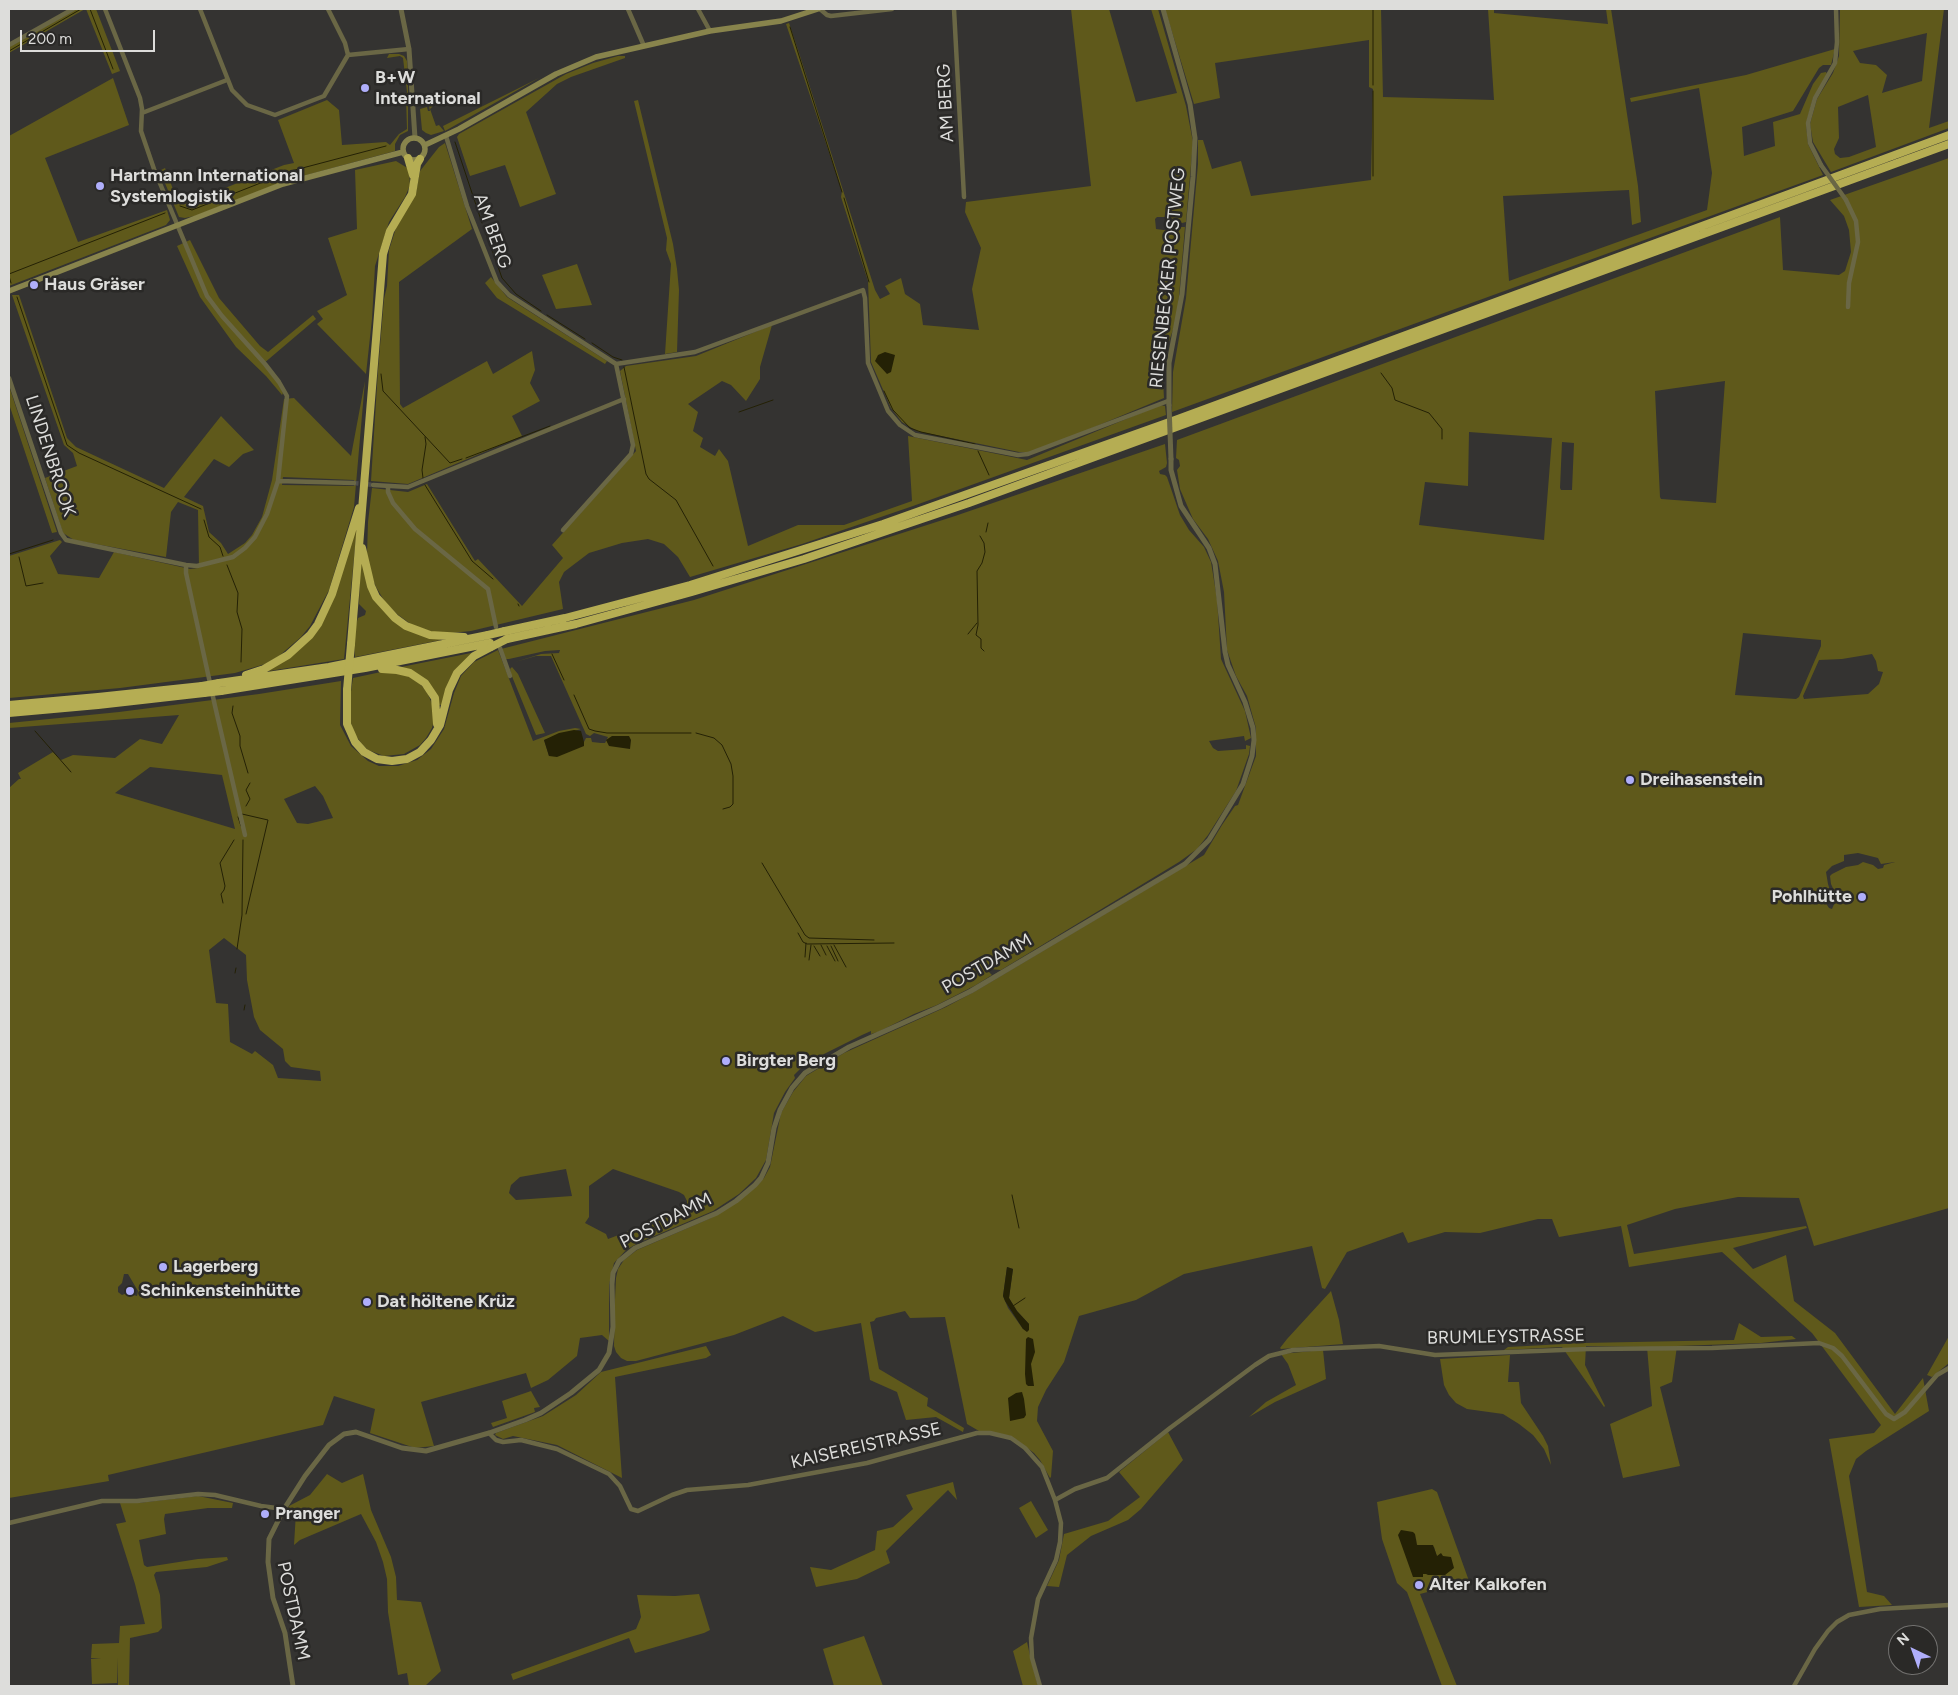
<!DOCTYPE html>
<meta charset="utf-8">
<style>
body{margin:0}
#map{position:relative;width:1958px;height:1695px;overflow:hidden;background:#343331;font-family:Figtree,sans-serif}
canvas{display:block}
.frame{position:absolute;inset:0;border:10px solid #dddddb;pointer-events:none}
.north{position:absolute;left:1888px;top:1625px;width:50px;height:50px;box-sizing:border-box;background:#2a2927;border:1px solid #72716f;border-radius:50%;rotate:318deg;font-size:14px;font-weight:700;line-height:20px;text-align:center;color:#dddddb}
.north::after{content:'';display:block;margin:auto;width:18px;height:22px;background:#afaefa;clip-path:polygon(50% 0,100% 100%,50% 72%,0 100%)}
.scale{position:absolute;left:20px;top:30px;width:135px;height:22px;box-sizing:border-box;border:2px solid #dddddb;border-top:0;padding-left:6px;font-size:15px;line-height:18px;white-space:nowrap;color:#dddddb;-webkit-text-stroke:4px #2a2927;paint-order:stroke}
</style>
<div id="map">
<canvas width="1958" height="1695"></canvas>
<div class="frame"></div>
<div class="north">N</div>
<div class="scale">200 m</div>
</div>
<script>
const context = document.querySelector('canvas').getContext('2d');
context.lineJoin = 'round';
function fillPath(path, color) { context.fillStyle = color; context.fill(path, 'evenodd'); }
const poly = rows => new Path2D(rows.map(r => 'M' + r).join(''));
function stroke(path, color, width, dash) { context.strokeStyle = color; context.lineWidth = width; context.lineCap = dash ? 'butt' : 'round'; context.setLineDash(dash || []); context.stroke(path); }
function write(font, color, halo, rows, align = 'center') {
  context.font = font + ' Figtree,sans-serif'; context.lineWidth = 5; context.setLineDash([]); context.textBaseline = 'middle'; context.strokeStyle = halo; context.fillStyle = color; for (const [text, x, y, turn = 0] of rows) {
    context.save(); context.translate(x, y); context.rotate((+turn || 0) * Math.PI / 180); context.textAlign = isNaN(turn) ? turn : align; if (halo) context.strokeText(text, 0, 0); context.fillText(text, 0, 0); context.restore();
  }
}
const green = poly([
 [76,9,85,9,9,53,9,47],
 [86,9,96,9,120,71,112,74],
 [1071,9,1109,9,1136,102,1177,93,1151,9,1158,9,1186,106,1193,142,1186,222,1182,223,1169,217,1157,217,1155,219,1156,229,1178,232,1181,227,1185,227,1178,308,1175,324,1167,347,1163,381,1164,398,1080,433,1030,452,1019,452,917,431,902,422,891,408,871,362,868,281,841,197,842,191,786,24,789,23,799,53,875,290,880,299,890,294,885,286,901,278,905,294,920,304,923,325,979,330,972,289,981,248,965,212,966,202,1091,186],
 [1165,9,1381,9,1383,97,1494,100,1488,9,1494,9,1494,13,1608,24,1606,9,1611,9,1638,186,1641,222,1632,225,1629,190,1503,196,1509,281,1707,210,1712,173,1699,88,1631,102,1630,98,1746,75,1835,49,1831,65,1823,65,1819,68,1793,111,1742,127,1744,156,1775,146,1773,122,1800,114,1813,84,1821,73,1826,72,1827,74,1813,98,1806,124,1808,144,1823,175,1172,412,1173,372,1186,298,1198,164,1198,140,1203,140,1212,169,1241,161,1251,196,1371,180,1373,89,1369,87,1369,40,1215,63,1220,98,1194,104],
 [1840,9,1944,9,1929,128,1949,121,1949,128,1831,172,1813,142,1810,124,1817,99,1833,73,1839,56],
 [1927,33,1922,81,1882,93,1887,75,1876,65,1860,63,1853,51],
 [1868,95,1876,147,1849,157,1840,158,1835,154,1834,149,1839,138,1838,107],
 [389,54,399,54,404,56,407,61,408,72,408,131,400,135,395,144,395,151,288,180,195,216,185,218,179,217,160,171,161,170,165,168,176,197,185,194,189,202,284,165,294,163,278,120,327,100,339,110,342,145,386,142,390,145,399,134,407,129,406,98,407,92,403,58,400,56,387,58],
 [618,56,625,56,625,58,571,77,557,84,526,112,556,194,520,207,505,165,470,176,457,137,459,134,566,74,593,63],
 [113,78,129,125,45,158,78,242,167,210,170,220,166,225,9,286,9,136],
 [539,78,445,131,443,126],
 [638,100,673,244,677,269,679,290,677,352,665,354,671,264,666,250,667,238,634,101],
 [429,106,433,106,430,109,436,126,439,125,444,131,431,135,426,133,422,130,420,109,427,107,428,111,430,111],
 [445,143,472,229,399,282,400,404,403,408,487,361,493,374,532,351,535,370,530,383,540,401,512,416,522,436,408,484,371,481,378,370,384,299,387,286,389,250,396,228,416,193,420,171,439,147],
 [1949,158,1949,1208,1814,1246,1799,1198,1738,1197,1675,1209,1627,1225,1634,1254,1806,1226,1807,1228,1733,1248,1753,1269,1786,1255,1794,1301,1835,1333,1895,1414,1923,1378,1929,1411,1866,1451,1856,1459,1849,1476,1867,1592,1884,1596,1892,1605,1859,1607,1829,1439,1874,1433,1881,1425,1812,1333,1722,1252,1629,1267,1621,1226,1559,1237,1552,1219,1538,1219,1480,1233,1445,1232,1408,1243,1403,1232,1347,1252,1325,1289,1322,1288,1312,1246,1184,1274,1136,1300,1079,1316,1064,1362,1046,1390,1038,1407,1037,1421,1053,1451,1051,1477,1050,1478,1040,1460,1034,1453,1011,1436,979,1431,967,1424,945,1317,910,1318,905,1311,876,1318,874,1321,870,1322,879,1369,928,1398,927,1406,964,1428,963,1432,936,1417,906,1420,897,1392,870,1380,861,1323,815,1332,783,1316,734,1335,636,1361,627,1361,621,1358,616,1352,614,1346,615,1299,616,1278,618,1269,624,1260,637,1250,711,1218,755,1188,764,1178,770,1167,781,1113,793,1092,806,1076,844,1053,946,1007,974,992,1204,855,1222,825,1235,806,1238,805,1256,756,1256,728,1247,696,1236,676,1227,650,1224,592,1218,561,1208,539,1193,519,1180,489,1177,470,1180,466,1179,460,1176,458,1177,440,1780,217,1783,270,1839,275,1845,271,1851,252,1849,230,1844,216,1830,200],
 [1725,381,1716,503,1661,499,1660,497,1655,391],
 [1469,432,1552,438,1544,540,1419,525,1425,482,1468,486],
 [1562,442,1574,443,1572,490,1561,490,1560,488],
 [1743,633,1821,640,1821,646,1799,697,1796,699,1735,695],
 [1872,654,1876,661,1878,671,1883,672,1879,684,1868,694,1804,699,1803,696,1819,660,1842,659],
 [1858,853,1878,858,1881,864,1895,862,1884,865,1883,868,1878,869,1873,865,1863,862,1858,865,1846,867,1832,874,1830,876,1831,884,1837,897,1832,909,1829,908,1827,905,1831,894,1828,884,1826,872,1832,866,1844,861,1844,855],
 [1007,1267,1013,1269,1009,1298,1017,1311,1029,1324,1023,1329,1008,1308,1003,1296],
 [396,161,409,169,410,185,405,197,389,222,375,266,372,319,366,374,317,324,323,319,317,311,347,295,328,238,357,229,355,170],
 [190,240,219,298,260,346,268,352,313,315,316,319,263,364,278,382,283,393,282,395,266,376,236,347,200,297,177,246],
 [577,264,592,305,556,309,542,275],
 [491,277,507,297,607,361,605,364,497,298,485,283],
 [12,295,19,295,67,438,76,447,164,488,221,416,254,450,243,454,229,467,214,459,184,497,203,506,209,532,221,543,228,554,245,543,252,535,262,517,272,480,284,399,294,398,351,456,365,381,354,507,329,590,310,626,301,637,279,656,265,664,235,673,120,688,9,698,9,556,60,540,62,542,50,556,58,574,99,578,114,552,190,569,199,568,198,510,178,502,171,512,166,557,74,540,63,533,45,478,77,466,73,453,64,445],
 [283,477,354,480,354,486,282,485],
 [772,325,760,367,760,379,746,401,731,385,722,381,688,404,698,412,693,431,703,438,700,447,715,456,719,449,728,461,748,546,798,525,844,525,912,501,908,436,1027,460,1160,405,1165,406,1166,415,913,506,802,544,690,577,678,557,664,544,648,539,622,543,589,553,564,572,559,582,563,609,471,631,451,633,432,632,412,625,397,614,385,602,376,587,370,572,367,555,368,522,372,488,408,492,427,484,475,561,478,559,522,606,563,558,552,545,636,451,620,371,626,366,696,356],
 [9,386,57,532,52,533,9,404],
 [1165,444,1167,463,1166,467,1159,471,1160,474,1165,475,1167,477,1180,515,1189,530,1204,547,1211,562,1217,599,1221,659,1245,711,1251,738,1245,741,1244,736,1209,741,1213,748,1218,751,1246,749,1246,745,1250,746,1249,754,1236,791,1208,835,1197,849,1179,862,1001,970,989,969,989,972,992,975,976,985,937,1005,914,1014,878,1032,871,1034,871,1031,862,1035,814,1059,800,1069,794,1075,795,1078,785,1092,774,1113,766,1160,756,1178,739,1194,713,1211,638,1243,626,1250,614,1263,609,1285,609,1341,602,1335,580,1338,577,1356,548,1380,531,1388,526,1373,421,1402,434,1446,415,1448,370,1433,375,1409,334,1396,323,1425,108,1475,109,1481,9,1498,9,788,19,779,21,779,18,773,53,752,61,760,73,755,115,758,140,739,162,744,179,715,9,728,9,723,119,712,259,694,341,681,340,725,351,746,368,761,379,766,398,766,417,760,431,749,444,729,454,693,461,676,474,662,498,650,533,741,559,731,575,728,581,729,544,740,549,756,584,742,586,738,591,738,592,742,601,743,605,743,608,737,594,733,590,736,586,734,551,656,536,656,515,662,541,654,559,653,560,650,545,651,509,659,505,659,501,649,694,600,955,516],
 [150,767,222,775,235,829,115,793],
 [315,786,323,796,333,818,308,824,297,823,284,799],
 [224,938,246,955,247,980,254,1017,260,1030,283,1049,285,1061,291,1067,320,1071,321,1081,278,1078,273,1065,255,1051,252,1054,230,1042,228,1004,216,1003,209,950],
 [566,1169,572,1196,516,1200,509,1193,511,1185,520,1177],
 [613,1169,679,1192,684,1195,687,1201,687,1205,669,1216,608,1239,606,1234,585,1223,589,1217,589,1186],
 [124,1274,128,1274,138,1291,137,1296,127,1293,122,1295,118,1292,118,1287,122,1283],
 [358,517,344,659,263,672,314,633],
 [361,552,362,562,389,615,441,640,355,657,354,645,356,624,358,618,365,615,366,611,359,604],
 [471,653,471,656,443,705,439,705,437,698,401,667],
 [512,667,518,674,545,733,536,735,511,674,510,669],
 [381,672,397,672,416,679,427,692,433,706,435,716,432,728,426,738,420,745,404,754,384,756,368,750,362,744,354,733,350,720,349,705,353,678],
 [1331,1291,1339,1320,1343,1344,1281,1349,1280,1348,1287,1339],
 [1739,1323,1761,1337,1792,1336,1796,1339,1761,1343,1677,1346,1672,1382,1660,1387,1680,1466,1623,1478,1610,1424,1652,1406,1647,1347,1586,1346,1585,1365,1605,1406,1604,1407,1562,1347,1504,1350,1508,1347,1583,1343,1734,1340],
 [1949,1336,1949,1363,1932,1377,1927,1375],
 [706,1346,711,1355,706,1358,615,1377,622,1478,557,1445,513,1436,503,1439,495,1435,496,1433,543,1416,576,1395,601,1372],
 [1323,1350,1326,1379,1275,1402,1249,1417,1266,1402,1296,1385,1288,1364,1281,1354],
 [1510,1355,1508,1382,1519,1382,1521,1403,1543,1436,1548,1446,1551,1465,1544,1449,1533,1435,1519,1424,1503,1414,1467,1409,1456,1403,1449,1395,1444,1385,1440,1359],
 [531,1391,540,1407,534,1408,535,1412,493,1427,491,1423,507,1418,502,1401],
 [1168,1432,1183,1460,1141,1509,1128,1520,1091,1536,1067,1555,1059,1587,1047,1586,1059,1560,1064,1534,1108,1521,1140,1497,1119,1472],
 [327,1474,342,1483,363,1474,371,1510,391,1557,396,1577,397,1600,421,1602,441,1671,425,1686,409,1686,407,1673,398,1675,388,1612,387,1579,383,1562,376,1542,361,1514,300,1540,294,1545,296,1512,287,1510,289,1506,310,1495],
 [953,1482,957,1500,948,1490,886,1551,890,1563,857,1579,816,1587,810,1567,831,1570,875,1550,877,1531,893,1527,913,1509,906,1495],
 [1432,1489,1437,1492,1469,1581,1420,1594,1457,1686,1442,1686,1407,1592,1397,1583,1382,1539,1377,1502],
 [1415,1534,1417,1545,1434,1547,1437,1557,1443,1556,1426,1573,1423,1574],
 [198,1496,233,1503,232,1508,208,1508,165,1514,164,1519,166,1534,139,1540,144,1565,147,1567,198,1559,227,1557,228,1560,207,1567,156,1572,154,1575,160,1595,162,1628,158,1632,130,1638,129,1686,118,1686,117,1658,117,1683,92,1684,91,1659,101,1658,91,1658,92,1644,119,1643,120,1626,145,1624,135,1584,116,1524,126,1522,120,1503,138,1503],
 [1031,1501,1048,1530,1036,1538,1019,1508],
 [699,1594,710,1630,704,1633,635,1653,629,1638,513,1680,511,1674,636,1629,641,1617,637,1595,675,1596],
 [864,1636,883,1686,834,1686,823,1649],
 [1027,1642,1031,1660,1038,1686,1023,1686,1013,1651]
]);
const water = poly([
 [885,352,895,355,891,372,887,374,875,361,878,355],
 [574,730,581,731,584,742,584,746,557,757,549,756,544,740,559,733],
 [612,736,629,736,631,740,630,749,609,746,606,740],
 [1007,1267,1013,1269,1009,1298,1017,1311,1029,1324,1029,1330,1027,1332,1023,1329,1005,1301,1003,1296],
 [1028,1337,1033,1339,1035,1352,1031,1364,1034,1386,1028,1386,1026,1384,1025,1374,1026,1339],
 [1022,1392,1024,1399,1026,1415,1024,1418,1010,1421,1008,1398,1016,1393],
 [1401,1530,1413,1532,1415,1534,1417,1545,1433,1545,1437,1556,1441,1553,1443,1556,1451,1557,1454,1568,1445,1575,1428,1575,1426,1574,1423,1574,1423,1577,1413,1577,1398,1535]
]);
const stream = poly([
 [90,9,113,69],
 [790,27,842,192],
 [9,51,81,9],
 [1373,85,1373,9],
 [455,142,482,223],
 [1373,176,1373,91],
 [844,198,869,282],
 [180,206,192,210,291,171,386,146],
 [485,230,502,278,516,294,541,311],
 [9,274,165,213],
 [9,276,11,283],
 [17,297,67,445,79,453,201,509],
 [547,315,585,339],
 [592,343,613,357,622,360],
 [624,367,646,474,649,479,676,500,713,566],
 [1381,373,1392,388,1395,400,1429,413,1442,429,1442,439],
 [381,374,383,391,450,463,462,459],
 [884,391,893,410,910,428,921,432,975,444],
 [739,412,773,400],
 [978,451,989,475],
 [466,458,550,426],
 [423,478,422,470,426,444,425,437],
 [425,485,472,561,493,579],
 [204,520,209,537,220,547,223,556],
 [986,532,988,523],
 [980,536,984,543,985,552,982,563,977,571,978,625,976,635,981,639,981,648,984,651],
 [9,554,53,540],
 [19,557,26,586,43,583],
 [227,565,238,593,237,612,242,629,241,662],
 [518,604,519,606],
 [968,634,977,623],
 [552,654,564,680],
 [574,695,589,729,595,731,607,733,691,733],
 [233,706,232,713,240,736,240,746,248,773],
 [35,731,71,772],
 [696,733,714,738,722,745,731,764,733,776,733,804,730,807,723,809],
 [246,806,250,799,246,790,250,783],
 [242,814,268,820,246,914],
 [238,817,241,826],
 [762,863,805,935,809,938,874,940],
 [223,903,221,894,224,890,225,886,220,863,234,840],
 [798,933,803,942,807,944,894,943],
 [821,945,826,955],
 [834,945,846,967],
 [814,946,820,956],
 [827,946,835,961],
 [831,946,838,961],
 [237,949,242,915,243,840],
 [805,957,806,943],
 [809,960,811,945],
 [235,973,236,968],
 [244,1010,245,1005],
 [1012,1195,1019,1228],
 [1013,1306,1025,1298]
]);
const minorTunnel = poly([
 [354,483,373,485]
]);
const minor = poly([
 [200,9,232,90,247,105,275,115,324,96,348,55,345,43,328,9],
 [628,9,644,46],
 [698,9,710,31],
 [820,9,827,15,831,16,892,9],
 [954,9,964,197],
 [9,45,73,9],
 [348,55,409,49],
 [142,113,227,80],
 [446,136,467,206,497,282,509,295,616,364,695,352,863,290,865,298,868,363,888,411,900,425,915,435,1018,455,1028,454,1168,401],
 [1821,165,1810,143,1808,123,1815,98,1835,63,1837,42,1836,9],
 [1846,200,1856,221,1858,242,1849,283,1848,307],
 [9,378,61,533,66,540,186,565,197,566,233,557,245,548,255,537,267,514,278,481,287,396,279,382,265,364,222,316,207,296,154,169,141,131,142,109,140,98,105,9],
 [278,481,354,483],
 [373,485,408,487,624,399],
 [388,486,388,492,393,503,415,529,488,589,496,627],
 [563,530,631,454,633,445,616,364],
 [186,565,186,573,215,706,245,835],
 [500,648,510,676],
 [489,1433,496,1440,503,1442,521,1440,557,1449,609,1474,620,1486,631,1509,638,1511,672,1495,687,1490,748,1485,867,1463,977,1433,990,1433,1011,1438,1025,1448,1042,1467,1055,1500,1061,1523,1060,1542,1056,1560,1038,1599,1031,1638,1032,1658,1040,1686],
 [1055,1500,1075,1489,1107,1478,1170,1428,1255,1365,1269,1356,1293,1350,1379,1346,1435,1355,1588,1349,1712,1348,1819,1343,1833,1348,1842,1356,1886,1414,1894,1419,1905,1412,1937,1375,1949,1368],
 [9,1523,102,1501,137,1501,198,1494,215,1495,261,1506,284,1509],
 [1794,1686,1815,1649,1828,1631,1837,1622,1849,1615,1880,1609,1949,1605]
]);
const tertiary = poly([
 [401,9,409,49,415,138],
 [1163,9,1190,104,1195,138,1193,177,1182,294,1169,363,1169,405],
 [293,1686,285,1633,273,1598,268,1562,269,1539,284,1509,305,1476,329,1445,344,1434,356,1432,402,1448,426,1451,489,1433,525,1420,541,1413,571,1393,599,1370,609,1353,613,1327,612,1284,613,1273,619,1261,635,1248,717,1213,736,1201,755,1185,761,1178,768,1163,774,1128,780,1110,792,1088,805,1073,849,1047,939,1007,971,991,1185,864,1209,840,1243,784,1252,756,1254,740,1253,728,1245,702,1228,665,1225,652,1215,564,1209,548,1181,506,1171,470,1171,459]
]);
const secondary = poly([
 '403 149a11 11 0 1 1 22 0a11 11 0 1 1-22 0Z',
 [425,145,459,129,556,74,596,57,710,31,781,21,818,9],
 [9,291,283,184,403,152]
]);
const motorway = poly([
 [408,158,413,175],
 [362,548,371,586,376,597,395,618,406,626,430,635,464,637],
 [505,631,565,618,690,585,883,524,1175,420,1949,135],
 [507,639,576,624,692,592,804,559,969,503,1949,144],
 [351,644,383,254,390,231,412,194,417,164,420,159],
 [382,669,397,670,410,673,425,683,435,698,437,724],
 [246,675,264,669,288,655,310,635,318,624,332,594,359,508],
 [219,683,329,667,488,635],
 [347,690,347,724,355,742,364,752,377,759,392,761,407,759,420,752,431,740,440,725,449,690,457,673,474,656,491,647],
 [221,691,365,668,490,643],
 [9,705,98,697,202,686],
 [9,713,98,705,204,693]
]);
const minorBridge = poly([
 [1821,165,1846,200]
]);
const tertiaryBridge = poly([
 [1169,405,1171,459]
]);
const motorwayBridge = poly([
 [488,635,505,631],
 [491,647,507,639],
 [202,686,219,683],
 [347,690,351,644],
 [204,693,221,691]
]);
const markers = [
 [365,88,5,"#afaefa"],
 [100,186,5,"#afaefa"],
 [34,285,5,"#afaefa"],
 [1630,780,5,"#afaefa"],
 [1862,897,5,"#afaefa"],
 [726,1061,5,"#afaefa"],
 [163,1267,5,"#afaefa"],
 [130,1291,5,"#afaefa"],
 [367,1302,5,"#afaefa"],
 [265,1514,5,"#afaefa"],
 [1419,1585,5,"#afaefa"]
];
const poiNames = [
 ["B+W",375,78],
 ["International",375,99],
 ["Hartmann International",110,176],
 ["Systemlogistik",110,197],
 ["Haus Gräser",44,285],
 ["Dreihasenstein",1640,780],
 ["Pohlhütte",1852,897,"right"],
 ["Birgter Berg",736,1061],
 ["Lagerberg",173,1267],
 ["Schinkensteinhütte",140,1291],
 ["Dat höltene Krüz",377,1302],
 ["Pranger",275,1514],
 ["Alter Kalkofen",1429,1585]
];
const streetNames = [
 ["AM BERG",946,103,-93],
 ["AM BERG",492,231,70],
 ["RIESENBECKER POSTWEG",1168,278,-84],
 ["LINDENBROOK",50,456,72],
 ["POSTDAMM",987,964,-30],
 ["POSTDAMM",666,1221,-27],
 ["BRUMLEYSTRASSE",1506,1337,-1],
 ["KAISEREISTRASSE",866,1446,-13],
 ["POSTDAMM",293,1611,78]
];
fillPath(green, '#5f591b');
fillPath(water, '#242105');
stroke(stream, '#242105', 1);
stroke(minorTunnel, '#4d4c4a', 4.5, [4.5, 2]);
stroke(minor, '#6a6745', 4.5);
stroke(tertiary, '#6a6745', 5);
stroke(secondary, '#88844c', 5.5);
stroke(motorway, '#b5ad53', 8);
stroke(minorBridge, '#6a6745', 4.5);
stroke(tertiaryBridge, '#6a6745', 5);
stroke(motorwayBridge, '#b5ad53', 8);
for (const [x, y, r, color] of markers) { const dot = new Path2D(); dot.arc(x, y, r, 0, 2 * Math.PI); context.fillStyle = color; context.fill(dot); stroke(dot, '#2a2927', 2); }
write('bold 18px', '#dddddb', '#2a2927', poiNames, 'left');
write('18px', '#dddddb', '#2a2927', streetNames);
</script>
